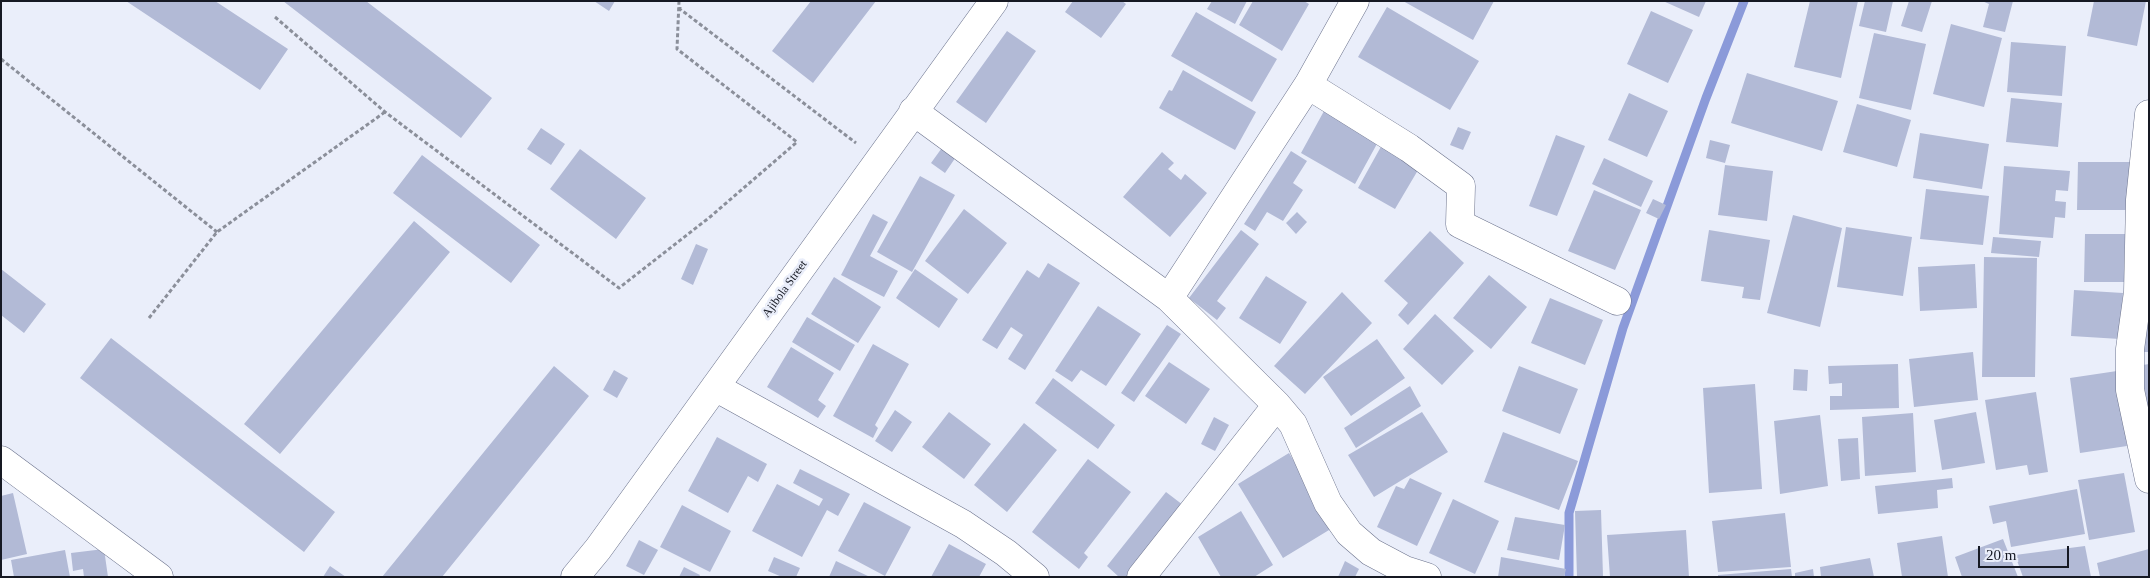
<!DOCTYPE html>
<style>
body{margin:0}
#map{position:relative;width:2150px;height:578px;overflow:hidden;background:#eaeefa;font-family:Georgia,serif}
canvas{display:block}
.frame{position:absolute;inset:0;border:2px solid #161923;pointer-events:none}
.scale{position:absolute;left:1978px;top:546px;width:91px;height:22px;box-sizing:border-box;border:2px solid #161923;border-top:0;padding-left:6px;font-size:15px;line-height:18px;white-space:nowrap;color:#161923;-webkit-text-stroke:4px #eaeefa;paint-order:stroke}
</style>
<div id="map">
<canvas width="2150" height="578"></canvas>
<div class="frame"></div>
<div class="scale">20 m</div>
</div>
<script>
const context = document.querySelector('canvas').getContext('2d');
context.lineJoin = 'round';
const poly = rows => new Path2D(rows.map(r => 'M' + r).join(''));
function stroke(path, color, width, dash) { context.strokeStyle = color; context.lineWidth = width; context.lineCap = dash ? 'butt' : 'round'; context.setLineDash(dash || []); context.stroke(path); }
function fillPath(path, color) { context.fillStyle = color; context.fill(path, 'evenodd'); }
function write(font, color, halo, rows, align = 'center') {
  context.font = font + ' Georgia,serif'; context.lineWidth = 5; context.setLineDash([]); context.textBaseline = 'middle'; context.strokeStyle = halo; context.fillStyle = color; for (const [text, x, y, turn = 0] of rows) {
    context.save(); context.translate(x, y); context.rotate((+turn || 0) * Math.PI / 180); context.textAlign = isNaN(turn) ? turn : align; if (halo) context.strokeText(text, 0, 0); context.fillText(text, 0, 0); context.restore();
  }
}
const stream = poly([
 [1569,577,1569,513,1623,328,1706,98,1744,1]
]);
const building = poly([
 [126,1,215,1,288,49,260,90],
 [283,1,366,1,492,98,461,138],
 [594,1,615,1,609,11],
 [811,1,876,1,813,83,772,51],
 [1073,1,1122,1,1126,4,1101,38,1065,12],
 [1212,1,1247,1,1235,24,1207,9],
 [1253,1,1304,1,1309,4,1282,51,1239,25],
 [1403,1,1494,1,1473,40],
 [1663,1,1706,1,1699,17],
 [1810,1,1858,1,1841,78,1794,67],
 [1865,1,1893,1,1886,32,1859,26],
 [1909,1,1932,1,1922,32,1901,26],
 [1982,1,2013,1,2005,32,1983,27,1989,4],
 [2094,1,2146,1,2137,46,2087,36],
 [1387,7,1479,61,1450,110,1358,57],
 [1651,11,1693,30,1668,83,1627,64],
 [1196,12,1277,59,1252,102,1171,56],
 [1951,24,2002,38,1984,107,1933,94],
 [1007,31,1036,51,986,123,956,102],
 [1874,33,1926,44,1911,110,1859,98],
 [2011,42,2066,46,2062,96,2007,92],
 [1183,70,1256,112,1235,150,1159,108,1169,90,1172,91],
 [1747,73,1838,101,1822,151,1731,123],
 [1629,93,1668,111,1647,157,1608,140],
 [2011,98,2062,103,2058,147,2006,142],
 [1857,104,1911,120,1897,167,1843,152],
 [1324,111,1378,142,1355,184,1301,153],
 [1458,127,1471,132,1463,150,1450,145],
 [541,128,565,144,551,165,527,149],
 [1920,133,1989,144,1982,189,1913,178],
 [1556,135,1585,146,1557,216,1529,206],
 [1710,140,1730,145,1725,163,1706,158],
 [1383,143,1421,165,1395,209,1358,188],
 [944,145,958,154,945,173,931,163],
 [580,149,646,198,616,239,550,189],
 [1291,151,1307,161,1293,183,1303,190,1283,221,1267,212,1255,231,1244,224],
 [1162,152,1174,163,1168,169,1181,180,1185,174,1207,193,1170,237,1123,197],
 [422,155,540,245,511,283,393,193],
 [1604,158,1653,181,1641,207,1592,184],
 [2078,162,2134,162,2133,210,2077,210],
 [1725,165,1773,171,1767,221,1718,215],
 [2004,166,2070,171,2068,191,2056,190,2055,201,2066,202,2065,218,2055,217,2053,238,1999,234],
 [920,176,955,195,912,272,877,252],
 [1926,189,1989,196,1983,245,1920,239],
 [1594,190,1641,210,1615,270,1568,251],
 [1653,199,1666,205,1659,219,1646,213],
 [964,209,1007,243,968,294,925,261],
 [1297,212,1307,222,1296,234,1286,223],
 [873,214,888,222,870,256,898,271,884,297,841,275],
 [1793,215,1842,228,1820,327,1767,313],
 [414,221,450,252,280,454,244,424],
 [1846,227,1912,237,1903,296,1837,287],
 [1241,230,1259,244,1217,301,1226,308,1217,320,1189,298],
 [1709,230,1770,240,1760,300,1742,298,1744,287,1701,281],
 [1430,231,1464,263,1408,325,1398,315,1408,303,1384,281],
 [2085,234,2125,234,2124,282,2084,282],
 [1993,237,2041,241,2039,257,1991,253],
 [696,244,708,249,693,285,681,279],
 [1984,257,2037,258,2035,377,1982,377],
 [1048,263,1080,283,1025,370,1008,359,1023,335,1011,327,997,349,982,340,1027,270,1039,278],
 [1975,264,1977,308,1920,311,1918,267],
 [1,269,46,304,24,333,1,315],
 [915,269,958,299,939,328,896,298],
 [1489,275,1527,307,1491,349,1453,318],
 [1266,276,1307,302,1280,344,1239,318],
 [834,277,881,307,858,343,811,314],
 [2074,290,2123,293,2120,339,2071,336],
 [1342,292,1372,323,1305,394,1274,366],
 [1550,298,1603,320,1585,365,1531,343],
 [1098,306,1141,334,1106,386,1081,370,1072,382,1055,371],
 [2149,306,2149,352,2141,352],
 [1435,314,1474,351,1442,385,1403,349],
 [807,317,855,345,840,371,792,342],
 [1167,325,1181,334,1134,402,1121,393],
 [111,338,335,512,304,552,80,378],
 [1377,339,1405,378,1351,416,1323,377],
 [873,344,909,364,875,425,878,428,873,438,833,416],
 [791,347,834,373,818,400,826,406,818,418,767,387],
 [1973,352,1978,400,1914,407,1909,359],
 [1169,362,1210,389,1186,424,1145,396],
 [1898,364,1899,408,1830,410,1830,396,1842,396,1842,383,1829,384,1828,366],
 [2149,364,2149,414,2137,366],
 [554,366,589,396,442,577,382,577],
 [1519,366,1578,389,1560,434,1502,411],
 [1794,369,1808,370,1807,391,1793,390],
 [614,370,628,378,617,398,603,390],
 [2117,371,2127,446,2080,453,2070,378],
 [1053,378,1115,425,1098,449,1035,403],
 [1755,384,1762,489,1709,493,1703,388],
 [1410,386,1421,406,1356,448,1344,428],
 [2036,392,2048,472,2029,475,2027,465,1996,470,1985,400],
 [895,410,912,422,892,452,875,441],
 [949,412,991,444,964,479,922,447],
 [1422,412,1448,452,1374,497,1348,455],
 [1976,412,1985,463,1942,470,1934,420],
 [1913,413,1916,472,1865,476,1862,417],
 [1820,415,1828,486,1780,494,1774,421],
 [1214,417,1229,425,1215,451,1201,444],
 [1024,423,1057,450,1007,512,974,485],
 [1503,432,1578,461,1559,510,1484,482],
 [717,437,767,464,758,482,748,476,728,513,688,491],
 [1858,438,1860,479,1841,481,1838,439],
 [1289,453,1334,527,1283,558,1238,484],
 [1088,459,1131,492,1084,553,1088,557,1079,569,1032,532],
 [800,469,850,494,838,516,827,510,802,557,752,531,777,484,819,506,823,499,793,483],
 [2124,473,2135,532,2089,540,2078,480],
 [1410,478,1442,493,1417,546,1377,527,1396,486,1404,489],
 [1952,478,1953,488,1937,490,1938,508,1878,514,1875,486],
 [2077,489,2085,534,2011,547,2006,521,1993,524,1989,506],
 [1166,492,1183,505,1127,577,1119,577,1107,566],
 [13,493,27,554,1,560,1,496],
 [1453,499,1499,521,1475,574,1429,553],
 [864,502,911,527,885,576,838,551],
 [682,505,731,531,710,572,660,547],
 [1601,510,1603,577,1577,577,1575,511],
 [1241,511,1273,565,1254,577,1221,577,1198,537],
 [1785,513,1791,567,1718,572,1712,521],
 [1515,517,1565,525,1559,560,1507,550],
 [1686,530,1689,577,1610,577,1607,535],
 [1942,536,1948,577,1902,577,1897,543],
 [2003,539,2018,577,1962,577,1955,557],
 [639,540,658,550,644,575,626,566],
 [949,544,986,564,979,577,931,577],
 [2085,546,2091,577,2023,577,2015,555],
 [104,549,108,577,84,577,83,569,73,571,71,553],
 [2149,549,2149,577,2100,577,2097,563],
 [65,550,70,577,14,577,11,560],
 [774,557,800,568,796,577,782,577,768,571],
 [1501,557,1566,569,1564,577,1498,577],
 [1870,558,1874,577,1821,577,1820,567],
 [836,561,870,577,829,577],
 [1345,561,1359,569,1355,577,1338,577],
 [330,566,346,577,323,577],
 [684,567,700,575,699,577,679,577],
 [1791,569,1792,577,1718,577,1718,575],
 [1813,569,1814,577,1795,577,1795,573]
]);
const path = poly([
 [680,7,680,9,856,143],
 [275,17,385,112,619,288,710,217,797,142,677,49,679,1],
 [1,59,217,232],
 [149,318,217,232,385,112]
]);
const minor = poly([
 [1308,85,1409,148,1461,186,1460,224,1617,301],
 [913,111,1169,298,1277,405,1293,424,1328,503,1349,533,1371,552,1405,570,1427,577],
 [2149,114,2140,200,2138,292,2130,349,2130,390,2149,479],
 [1169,298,1308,85,1355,1],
 [715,387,963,524,1006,553,1035,577],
 [1,460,159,577],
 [575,577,598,549,994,1],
 [1141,577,1277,405]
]);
const streetNames = [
 ["Ajibola Street",785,289,-54]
];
stroke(stream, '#8b9ad9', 9);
fillPath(building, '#b2bad6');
stroke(minor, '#6b728c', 29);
stroke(path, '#8b8f9a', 3, [4, 2.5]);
stroke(minor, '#fff', 28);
write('12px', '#161923', '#eaeefa', streetNames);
</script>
